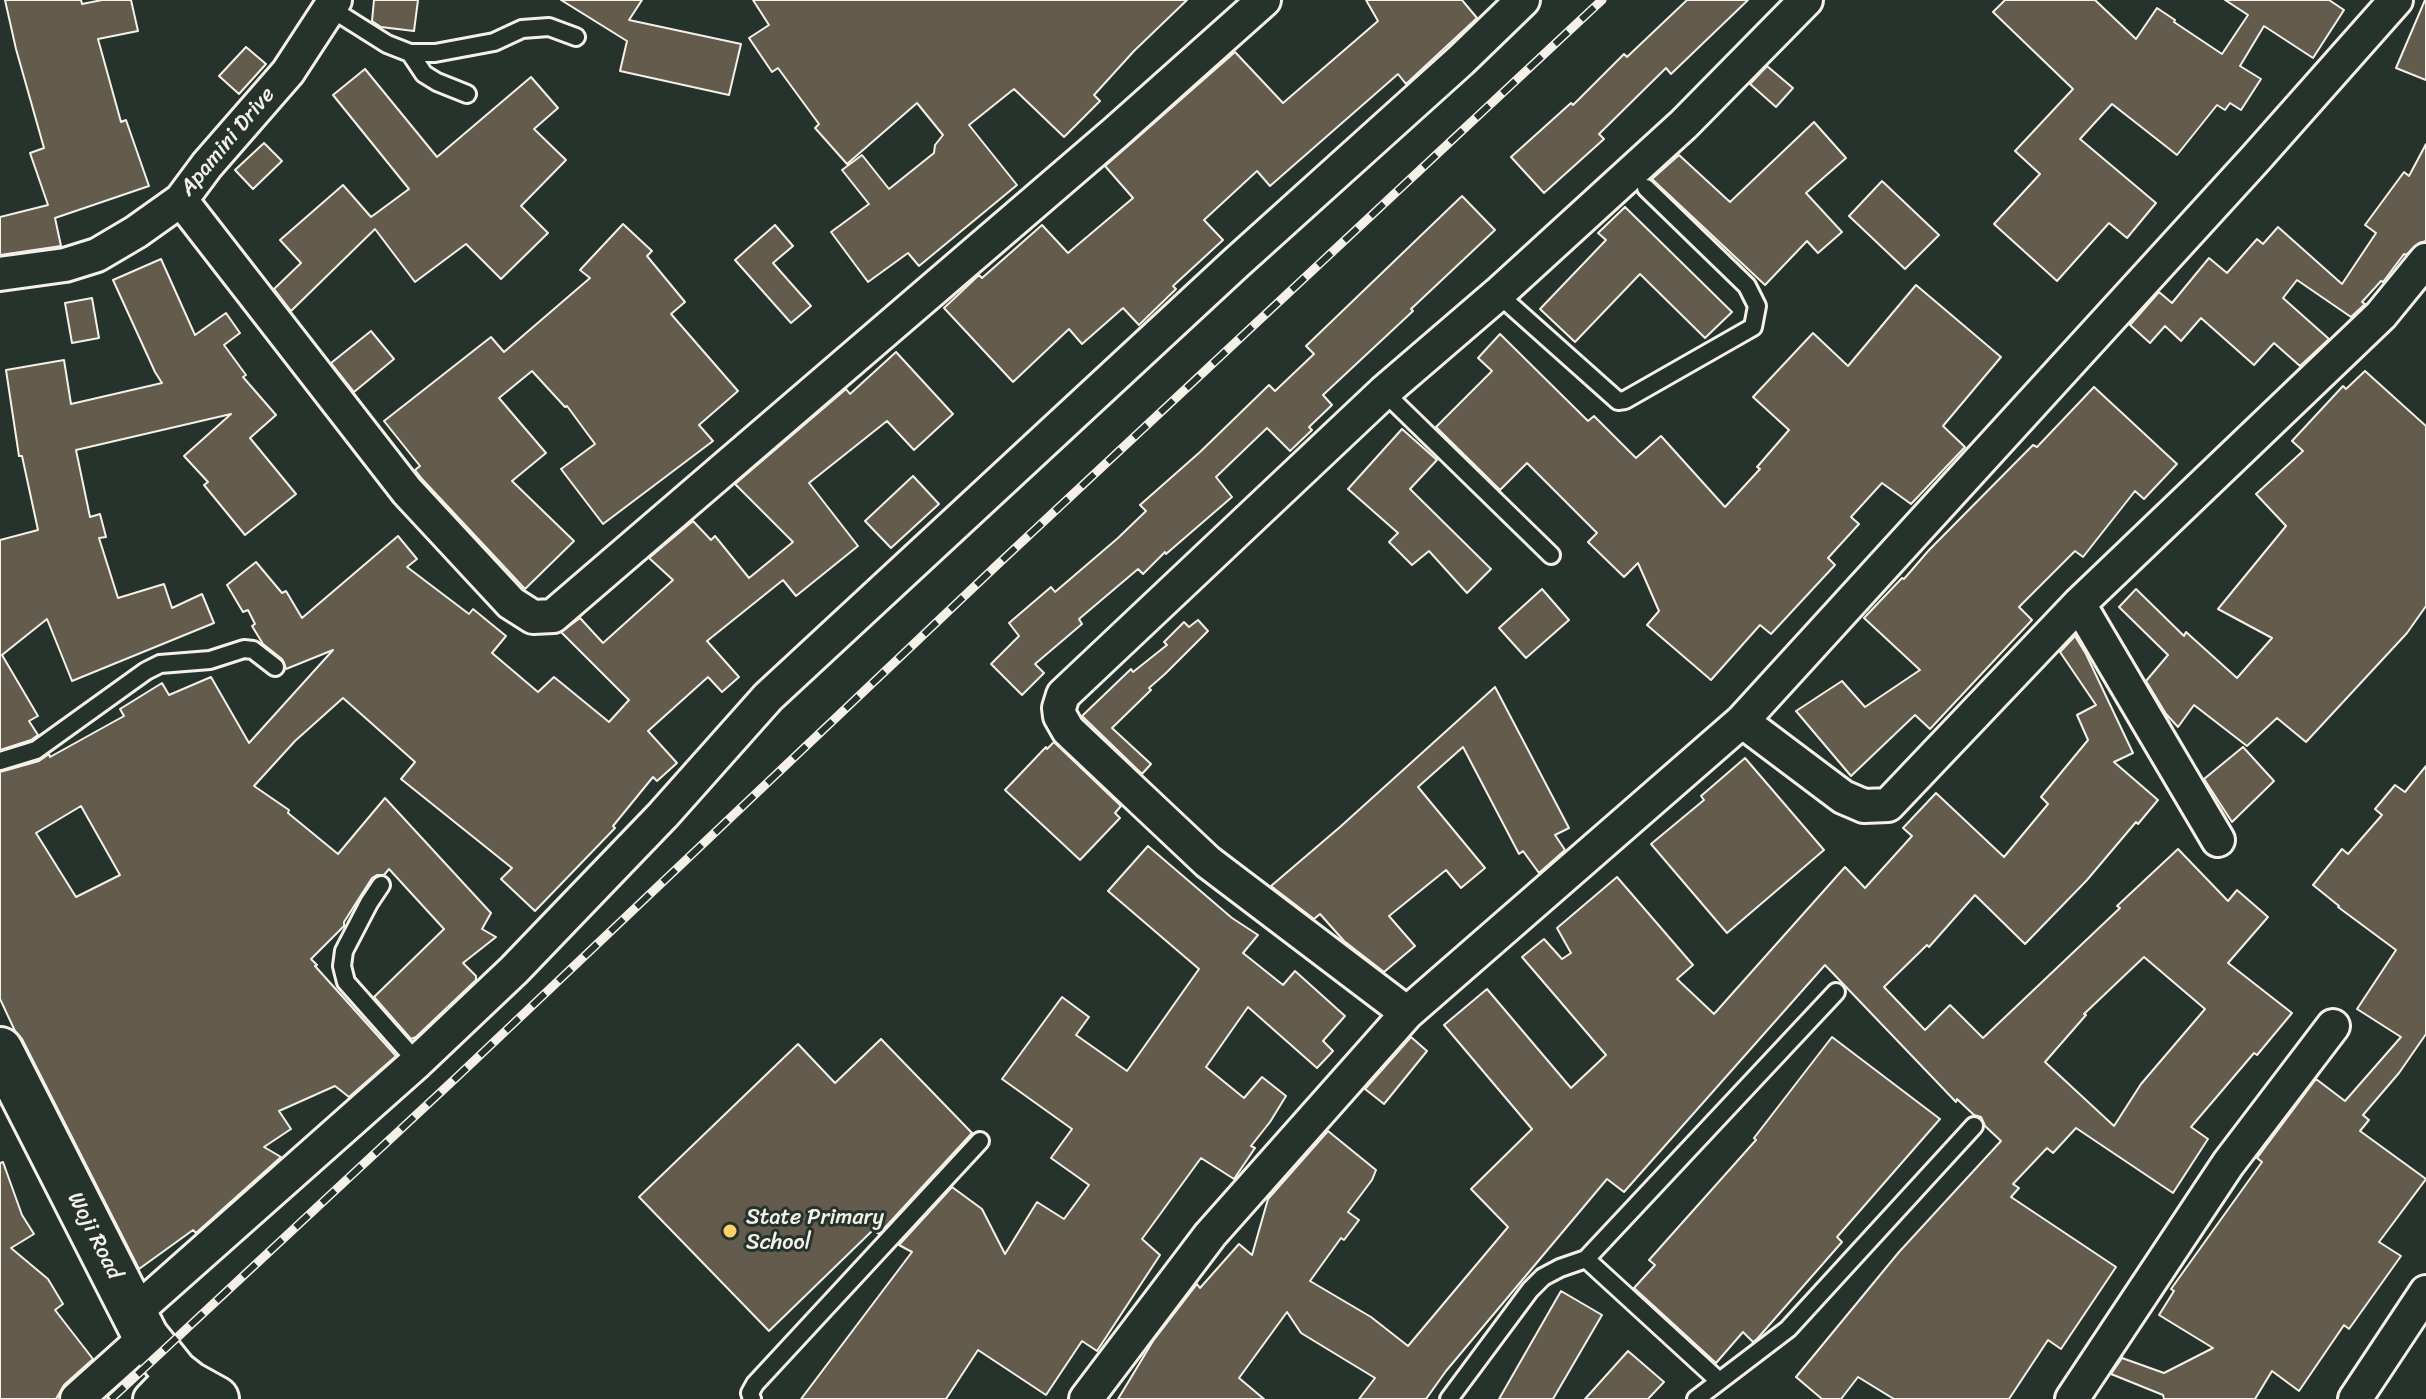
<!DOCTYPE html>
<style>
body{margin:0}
canvas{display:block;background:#26332d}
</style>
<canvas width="2426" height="1399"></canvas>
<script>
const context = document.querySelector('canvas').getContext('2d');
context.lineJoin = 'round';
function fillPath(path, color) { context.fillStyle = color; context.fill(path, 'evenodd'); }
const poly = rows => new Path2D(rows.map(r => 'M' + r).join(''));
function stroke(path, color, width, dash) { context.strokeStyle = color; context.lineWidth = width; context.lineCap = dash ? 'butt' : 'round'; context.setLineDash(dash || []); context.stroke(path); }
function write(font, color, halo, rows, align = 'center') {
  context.font = font + ' Sriracha,sans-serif'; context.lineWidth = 6; context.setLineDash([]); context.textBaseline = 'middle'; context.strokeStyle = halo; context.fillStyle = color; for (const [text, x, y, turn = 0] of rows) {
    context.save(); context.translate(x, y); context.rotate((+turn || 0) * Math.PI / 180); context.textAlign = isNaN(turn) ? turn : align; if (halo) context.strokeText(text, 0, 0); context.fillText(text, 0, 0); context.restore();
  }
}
const building = poly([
 [5,0,81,0,82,4,102,0,131,0,138,31,98,39,121,122,126,120,149,186,55,218,61,246,0,255,0,217,48,205,30,153,44,148,16,49,5,0],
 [374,0,418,0,414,31,381,27,372,21,374,0],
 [561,0,642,0,629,20,741,44,729,95,620,71,627,41,561,0],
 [753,0,1187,0,1134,51,1094,95,1100,101,1064,137,1014,89,969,125,1017,185,919,266,908,253,868,282,831,232,869,204,842,170,862,155,889,189,934,153,935,145,943,135,917,103,847,164,815,128,819,124,778,68,772,72,749,38,769,25,753,0],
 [1366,0,1462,0,1477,18,1406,84,1398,74,1270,186,1257,171,1204,220,1223,240,1173,286,1176,289,1139,325,1123,308,1082,344,1069,329,1013,382,944,308,979,275,982,278,1042,225,1068,253,1133,198,1105,166,1235,52,1283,103,1378,21,1366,0],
 [1687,0,1748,0,1671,74,1666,68,1599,134,1604,139,1544,193,1511,157,1571,103,1573,105,1624,54,1627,57,1687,0],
 [2005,0,2095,0,2136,39,2157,8,2175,20,2174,22,2222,54,2248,15,2225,0,2329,0,2344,10,2313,58,2264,26,2240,66,2261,79,2241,110,2230,103,2225,110,2217,105,2177,155,2112,104,2080,139,2156,203,2127,238,2109,223,2057,281,1994,224,2040,174,2015,151,2073,89,1993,12,2005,0],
 [2425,0,2426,0,2426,80,2396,68,2425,0],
 [246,47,266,64,239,94,219,76,246,47],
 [1767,66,1793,88,1776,107,1750,84,1767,66],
 [365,69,437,157,531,77,558,108,534,129,566,160,521,206,548,233,501,279,466,244,415,282,375,229,291,311,274,289,301,263,280,240,343,185,371,217,409,189,333,95,365,69],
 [1814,122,1846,158,1806,193,1842,232,1818,253,1807,241,1765,285,1652,179,1679,155,1730,202,1814,122],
 [264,143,282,161,253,189,235,170,264,143],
 [2426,144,2426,241,2419,243,2406,255,2404,254,2383,282,2381,281,2362,302,2365,304,2351,317,2297,280,2283,298,2329,339,2300,366,2274,343,2254,365,2201,318,2181,341,2165,326,2150,343,2130,325,2159,292,2172,303,2209,258,2227,273,2257,239,2263,244,2278,227,2342,284,2376,233,2365,225,2404,172,2409,176,2426,144],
 [1882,181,1939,235,1905,269,1849,216,1882,181],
 [1462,196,1495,230,1411,309,1413,311,1323,395,1332,405,1309,427,1312,430,1290,451,1267,428,1216,477,1232,497,1166,554,1165,552,1143,574,1138,569,1079,619,1082,624,1035,664,1044,673,1022,695,991,664,1019,636,1009,623,1051,587,1055,592,1118,538,1146,511,1140,505,1200,452,1269,385,1275,391,1314,354,1306,346,1462,196],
 [1625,207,1732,312,1705,338,1640,274,1575,342,1540,309,1606,240,1598,233,1625,207],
 [623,224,652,251,647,256,685,302,671,314,738,391,699,425,713,441,603,524,561,469,595,444,567,406,565,407,532,371,499,398,546,453,512,481,574,541,525,589,422,479,415,470,420,466,384,421,491,337,504,352,590,278,580,270,623,224],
 [775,225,793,246,773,263,811,306,791,323,735,260,775,225],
 [161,259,195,335,226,313,240,333,224,345,246,375,243,377,276,415,250,438,296,494,245,535,204,485,208,482,184,456,231,414,76,450,90,517,100,514,106,537,99,538,118,598,164,584,172,608,202,594,214,623,72,681,47,619,2,655,38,716,29,721,38,735,31,740,0,750,0,540,38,530,22,456,19,456,6,370,64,360,71,404,162,383,155,372,113,280,161,259],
 [1916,285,2001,357,1943,426,1965,447,1911,504,1882,483,1851,517,1859,524,1828,558,1835,565,1771,634,1760,625,1711,680,1647,625,1659,611,1638,563,1624,577,1588,542,1597,533,1527,463,1500,490,1436,427,1492,371,1478,358,1500,334,1588,421,1594,416,1636,458,1661,436,1725,507,1760,469,1757,467,1789,430,1753,397,1813,333,1848,366,1916,285],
 [92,298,99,338,72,343,65,303,92,298],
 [371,331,394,359,354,392,331,363,371,331],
 [896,352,953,414,914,450,887,421,809,483,858,546,796,596,783,580,707,641,739,677,722,692,708,677,648,731,677,763,657,781,653,777,613,826,615,828,535,911,501,879,512,868,401,779,415,762,343,698,295,741,254,786,289,810,288,813,338,854,385,798,491,913,482,929,496,937,463,963,476,976,476,980,416,1037,411,1039,374,997,444,929,389,869,384,875,377,875,372,878,344,922,344,926,311,959,317,965,315,966,396,1056,349,1097,335,1086,279,1111,291,1129,264,1147,281,1157,196,1233,193,1230,139,1269,22,1039,15,1031,0,999,0,772,39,761,49,754,50,757,124,716,120,709,162,683,169,695,211,677,249,743,333,650,286,669,282,659,263,644,252,626,255,624,248,610,243,612,227,585,256,562,282,593,286,591,302,618,398,536,417,559,407,567,469,614,473,609,506,636,492,653,538,692,554,677,609,722,629,700,561,632,580,618,603,643,673,580,649,558,693,521,711,540,715,536,749,578,793,542,735,484,846,389,850,394,896,352],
 [81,806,120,875,76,897,36,833,81,806],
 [2365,371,2426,426,2426,606,2407,633,2306,742,2277,718,2247,746,2194,705,2178,727,2166,714,2146,681,2168,655,2119,607,2136,589,2184,636,2186,632,2237,678,2272,638,2218,609,2286,526,2256,494,2303,451,2292,441,2343,386,2346,389,2365,371],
 [2094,387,2177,464,2144,499,2135,491,2083,557,2075,551,2019,607,2032,620,1930,729,1915,715,1851,776,1796,711,1842,681,1865,707,1920,670,1864,618,1902,578,1904,579,1929,550,2033,445,2037,447,2094,387],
 [1402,429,1437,460,1410,489,1491,569,1467,593,1429,551,1412,565,1389,542,1398,533,1348,489,1402,429],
 [913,476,939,504,891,548,865,521,913,476],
 [1542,589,1569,620,1526,658,1499,628,1542,589],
 [1198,620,1208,631,1165,674,1149,688,1151,690,1112,728,1151,764,1142,774,1082,716,1131,669,1133,672,1167,645,1164,642,1184,622,1189,627,1198,620],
 [2075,636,2086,654,2133,753,2114,762,2158,800,2138,824,2136,822,2087,880,2025,944,1975,895,1929,947,1927,945,1884,987,1925,1030,1950,1005,1983,1038,2120,908,2117,906,2178,849,2228,901,2237,890,2268,917,2228,963,2292,1013,2257,1055,2254,1053,2191,1127,2208,1139,2173,1193,2076,1128,2053,1153,2047,1148,2013,1184,2019,1188,2011,1197,2116,1267,2061,1349,2048,1340,2009,1399,1894,1399,1858,1377,1841,1399,1822,1399,1796,1377,1899,1252,2001,1141,1985,1126,1981,1117,1974,1115,1957,1099,1956,1102,1825,965,1624,1192,1607,1179,1446,1371,1426,1399,1359,1399,1375,1378,1301,1333,1287,1312,1239,1378,1264,1399,1118,1399,1153,1341,1197,1284,1200,1288,1239,1244,1252,1255,1268,1199,1328,1131,1376,1170,1372,1180,1348,1212,1359,1220,1344,1240,1341,1238,1310,1281,1371,1317,1408,1346,1508,1227,1471,1189,1532,1129,1444,1025,1487,989,1571,1088,1606,1055,1522,957,1544,939,1562,959,1571,953,1557,928,1617,877,1693,965,1677,979,1714,1014,1845,867,1865,888,1912,836,1903,828,1936,793,2004,857,2048,804,2041,797,2088,740,2077,715,2096,705,2060,652,2075,636],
 [2144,957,2205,1009,2141,1084,2114,1126,2045,1062,2086,1015,2084,1014,2144,957],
 [1495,687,1569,828,1555,835,1565,850,1539,873,1523,851,1519,854,1463,747,1418,787,1485,868,1461,888,1446,870,1389,916,1415,946,1384,972,1344,941,1320,914,1314,919,1271,886,1340,827,1495,687],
 [1054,742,1121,806,1115,813,1120,818,1080,860,1005,790,1046,747,1047,749,1054,742],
 [2243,747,2274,781,2232,822,2204,779,2243,747],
 [1745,758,1824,850,1727,933,1651,844,1704,800,1701,796,1745,758],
 [2426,766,2426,1034,2399,1073,2363,1115,2369,1120,2360,1131,2426,1179,2379,1242,2401,1256,2349,1329,2344,1325,2299,1391,2272,1371,2255,1399,2164,1399,2163,1395,2111,1374,2122,1358,2164,1373,2213,1348,2159,1315,2174,1291,2171,1289,2262,1162,2257,1158,2316,1079,2345,1101,2401,1037,2357,1009,2396,950,2338,907,2339,906,2313,885,2342,849,2348,854,2382,815,2375,809,2395,785,2405,792,2426,766],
 [1148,846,1232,918,1258,935,1243,953,1283,985,1295,971,1345,1016,1323,1041,1333,1051,1317,1068,1248,1007,1206,1067,1244,1098,1262,1077,1286,1096,1270,1122,1251,1146,1255,1148,1234,1179,1201,1158,1142,1239,1160,1255,1097,1351,1082,1341,1046,1395,978,1350,946,1399,801,1399,912,1252,899,1245,952,1187,982,1209,1005,1254,1037,1202,1064,1219,1089,1185,1051,1158,1072,1129,1002,1079,1062,997,1089,1017,1076,1035,1127,1071,1199,969,1108,891,1148,846],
 [1411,1037,1427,1051,1384,1104,1365,1089,1411,1037],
 [1832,1037,1940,1119,1837,1237,1842,1242,1757,1339,1753,1342,1743,1332,1716,1363,1634,1288,1655,1265,1649,1260,1756,1140,1754,1138,1832,1037],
 [881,1039,972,1133,879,1234,873,1230,769,1331,639,1197,798,1044,835,1083,881,1039],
 [3,1162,22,1215,34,1234,11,1248,48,1279,63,1304,55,1310,93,1359,64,1385,56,1399,0,1399,0,1163,3,1162],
 [1561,1291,1602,1315,1553,1399,1499,1399,1561,1291],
 [1628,1351,1664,1382,1648,1399,1585,1399,1628,1351]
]);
const lane = poly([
 [330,8,387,44,410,53,435,53,494,42,522,29,549,27,576,37],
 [410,53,424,74,437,82,467,94],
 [1498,294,1618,401,1625,400,1753,327,1757,306,1747,286,1646,188],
 [1384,392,1551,555],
 [0,761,36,750,146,671,160,664,210,660,244,649,253,650,275,667],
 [381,885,369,903,344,951,342,966,346,982,417,1062],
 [1586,1259,1718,1380],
 [752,1399,750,1393,755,1384,980,1141],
 [1449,1399,1530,1290,1543,1277,1560,1268,1586,1259,1836,992],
 [1696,1399,1788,1329,1974,1126]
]);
const street = poly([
 [181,200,407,491,511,603,533,617,553,616,1115,133,1264,0],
 [0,274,65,265,97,255,136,232,181,200,207,165,288,72,335,0],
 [2079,604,2218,840],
 [1742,721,1843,797,1864,806,1888,805,2079,604,2381,315,2426,260],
 [1407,1013,1208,862,1068,730,1060,716,1059,708,1063,695,1384,392,1498,294,1684,124,1806,0],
 [133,1314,417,1062,514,970,663,815,768,697,1236,263,1460,61,1523,0],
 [77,1399,146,1337],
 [150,1399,175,1373],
 [1086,1399,1210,1235,1407,1013,1742,721,2255,159,2396,0],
 [2072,1399,2228,1164,2333,1026],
 [2355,1399,2426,1292]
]);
const secondary = poly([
 [0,1050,146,1337,175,1373,189,1384,216,1399]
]);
const rail = poly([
 [111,1399,458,1076,996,566,1602,0]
]);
const markers = [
 [730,1231,8,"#ffd166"]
];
const streetNames = [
 ["Apamini Drive",228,142,-50],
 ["Woji Road",94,1236,63]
];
const poiNames = [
 ["State Primary",746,1218],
 ["School",746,1243]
];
fillPath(building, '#635c4c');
stroke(building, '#f4f1e8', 2);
stroke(lane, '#f4f1e8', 22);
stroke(street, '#f4f1e8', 38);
stroke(secondary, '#f4f1e8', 50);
stroke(lane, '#26332d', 16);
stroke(street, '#26332d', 32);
stroke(secondary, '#26332d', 44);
stroke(rail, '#f4f1e8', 9);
stroke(rail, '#26332d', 6, [18]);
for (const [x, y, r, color] of markers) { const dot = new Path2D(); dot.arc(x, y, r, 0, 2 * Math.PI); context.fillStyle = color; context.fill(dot); stroke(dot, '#26332d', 3); }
write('22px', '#f4f1e8', '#26332d', streetNames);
write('22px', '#f4f1e8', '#26332d', poiNames, 'left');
</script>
